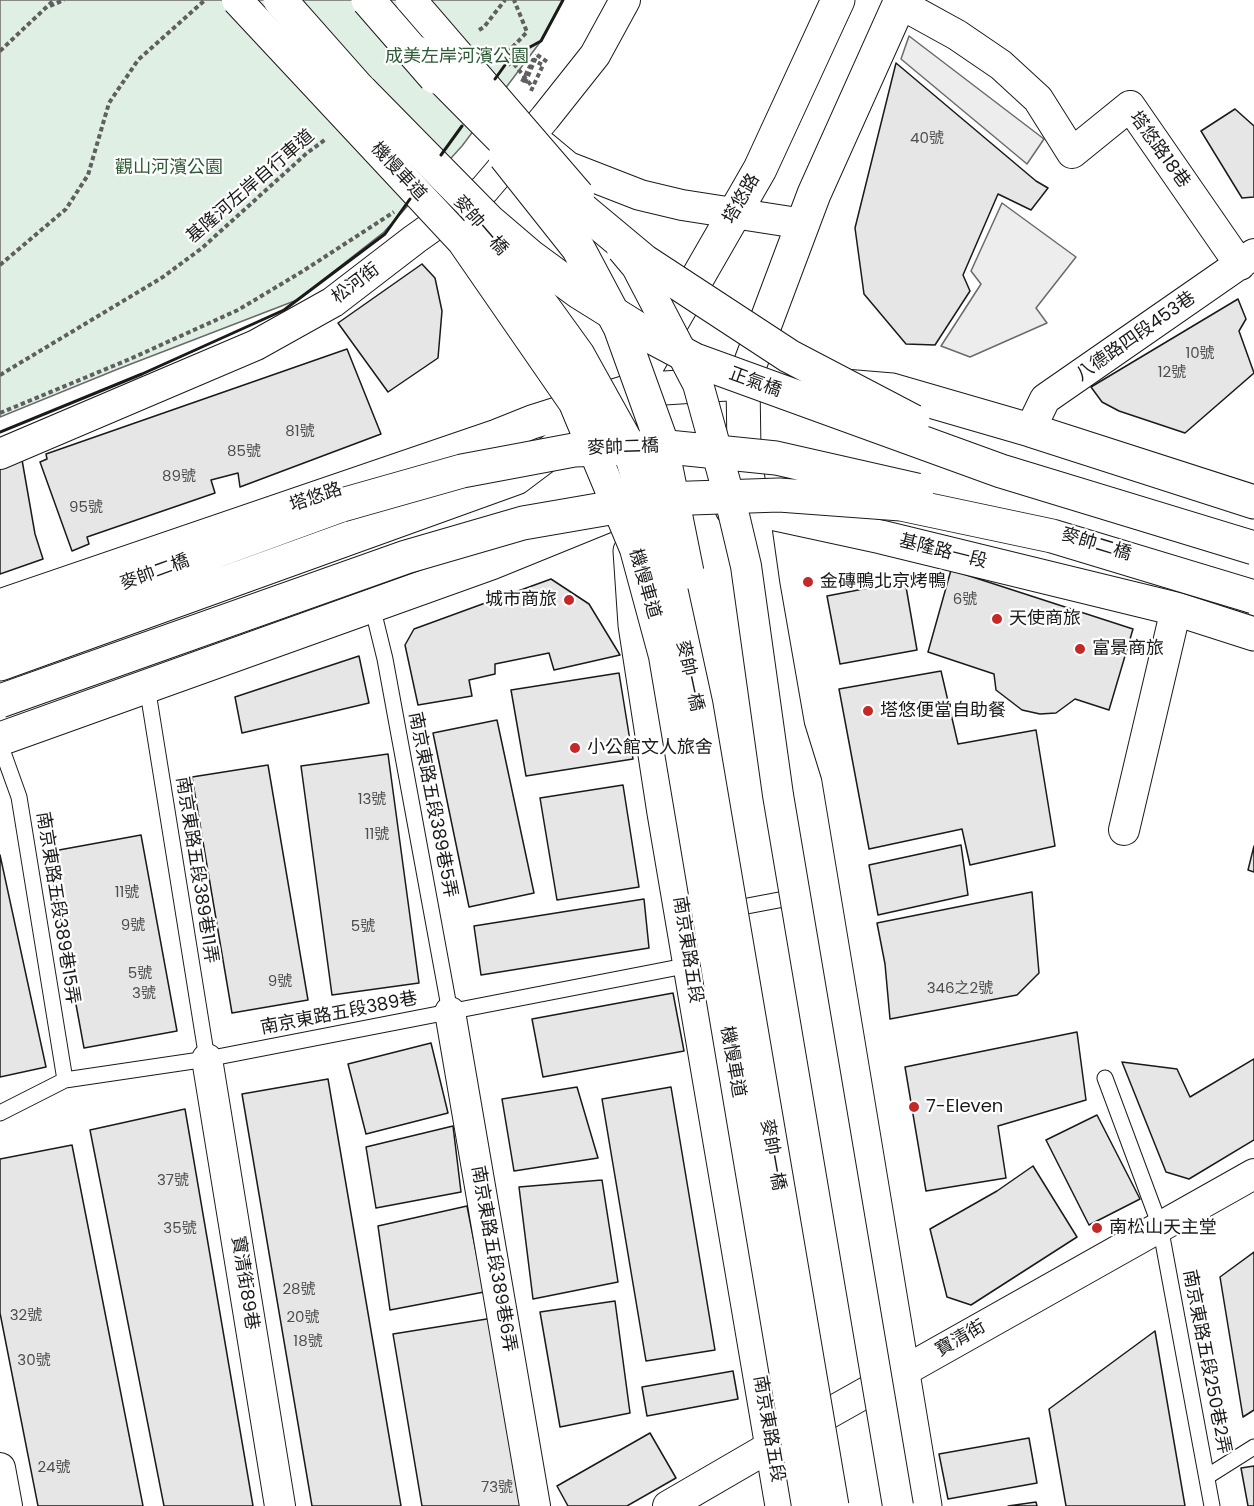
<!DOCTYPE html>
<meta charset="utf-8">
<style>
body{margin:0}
canvas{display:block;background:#fff}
</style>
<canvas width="1254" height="1506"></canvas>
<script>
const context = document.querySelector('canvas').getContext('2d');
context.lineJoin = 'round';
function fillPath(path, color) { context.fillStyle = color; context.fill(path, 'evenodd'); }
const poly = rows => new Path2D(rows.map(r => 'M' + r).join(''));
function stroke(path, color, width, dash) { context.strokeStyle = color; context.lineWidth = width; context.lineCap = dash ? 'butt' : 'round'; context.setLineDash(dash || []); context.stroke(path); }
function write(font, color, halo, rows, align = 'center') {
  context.font = font + ' Poppins,"Noto Sans TC",sans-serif'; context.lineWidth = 4.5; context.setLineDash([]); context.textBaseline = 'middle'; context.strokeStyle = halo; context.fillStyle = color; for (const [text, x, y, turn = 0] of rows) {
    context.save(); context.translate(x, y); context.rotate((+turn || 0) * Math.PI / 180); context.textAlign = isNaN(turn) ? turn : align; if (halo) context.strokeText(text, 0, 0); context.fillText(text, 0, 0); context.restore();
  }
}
const green = poly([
 [0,0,563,0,541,41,462,146,384,232,297,300,118,369,0,417,0,0]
]);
const parking = poly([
 [909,36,1044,139,1027,164,901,59,909,36],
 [1002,203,1076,257,1036,308,1047,323,970,357,941,346,981,284,971,271,1002,203]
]);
const building = poly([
 [896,63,1036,181,1048,188,1031,210,998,194,963,275,970,291,935,345,906,344,864,294,855,228,896,63],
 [1235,109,1254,126,1254,197,1242,198,1201,131,1235,109],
 [422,264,435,278,442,311,438,358,388,392,338,323,422,264],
 [1238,299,1246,319,1239,331,1254,373,1185,433,1119,411,1102,402,1091,387,1238,299],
 [347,349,381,434,240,487,238,473,211,480,215,493,87,537,89,544,72,551,40,462,47,459,46,454,347,349],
 [21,454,35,534,43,559,0,574,0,461,21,454],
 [951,570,1133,629,1109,710,1075,699,1056,713,1040,714,1022,710,996,690,994,674,928,652,951,570],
 [551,579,589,604,620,655,554,670,549,653,495,664,495,674,469,680,472,696,418,705,405,645,414,629,551,579],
 [905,581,917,650,840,664,827,596,905,581],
 [359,656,369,703,242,733,235,697,359,656],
 [941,671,958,744,1036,730,1055,846,970,865,962,829,869,849,839,689,941,671],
 [619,673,633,759,526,776,511,690,619,673],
 [497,720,534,893,469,907,433,733,497,720],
 [388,754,419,983,332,995,301,766,388,754],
 [268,765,308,1000,232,1013,192,777,268,765],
 [623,785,639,887,557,900,540,798,623,785],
 [141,835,177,1031,84,1048,48,852,141,835],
 [961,845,968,895,878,915,869,865,961,845],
 [1254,846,1254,872,1248,870,1254,846],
 [0,855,46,1067,0,1077,0,855],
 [1032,892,1039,973,1017,995,890,1019,885,964,877,923,1032,892],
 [644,899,649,948,481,975,474,926,644,899],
 [673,993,684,1051,543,1077,532,1019,673,993],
 [1077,1032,1086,1100,998,1126,1006,1178,926,1191,905,1067,1077,1032],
 [431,1043,448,1113,366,1134,348,1064,431,1043],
 [1254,1059,1254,1140,1189,1179,1166,1172,1122,1062,1177,1069,1190,1097,1254,1059],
 [328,1079,401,1506,312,1506,242,1094,328,1079],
 [577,1087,598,1158,514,1171,502,1099,577,1087],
 [671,1087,715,1350,646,1361,602,1099,671,1087],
 [185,1109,253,1506,164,1506,90,1130,185,1109],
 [1097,1115,1140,1199,1089,1225,1046,1140,1097,1115],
 [453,1126,461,1192,376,1208,366,1147,453,1126],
 [72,1145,143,1506,38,1506,0,1313,0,1159,72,1145],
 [1033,1166,1077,1237,971,1305,947,1297,930,1229,997,1191,1033,1166],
 [602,1180,618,1282,533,1299,519,1187,602,1180],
 [467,1206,484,1292,390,1310,378,1226,467,1206],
 [1254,1252,1254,1410,1243,1417,1220,1277,1254,1252],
 [615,1301,630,1413,560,1427,540,1312,615,1301],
 [493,1318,523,1506,422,1506,393,1334,493,1318],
 [1155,1331,1185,1506,1066,1506,1049,1409,1155,1331],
 [733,1371,738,1399,647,1416,642,1387,733,1371],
 [650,1433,676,1478,627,1506,568,1506,557,1486,650,1433],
 [1029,1438,1037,1483,948,1499,939,1454,1029,1438],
 [1254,1466,1254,1506,1248,1506,1241,1468,1254,1466],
 [1036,1502,1037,1506,1008,1506,1036,1502]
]);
const path = poly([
 [50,6,64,0],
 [479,30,484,27,505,0],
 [0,51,54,0],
 [537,55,549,63],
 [502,58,527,32,514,0],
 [508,65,511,62,514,64,531,85],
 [0,265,66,209,88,175,109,103,138,60,205,0],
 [0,375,163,277,202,248,307,153,326,139],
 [0,413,130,359,238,310,303,271,394,212]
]);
const service = poly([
 [372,606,385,659,450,1012],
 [147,686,207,1059],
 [0,744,19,797,65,1080],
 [726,910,800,896],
 [1105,1078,1160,1226,1212,1506],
 [0,1113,65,1080,207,1059,690,965],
 [1208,1476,1254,1447]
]);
const minor = poly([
 [899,3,957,35,1001,65,1038,99,1072,153,1130,106,1240,265],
 [544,147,568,167,640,195,682,205,804,224],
 [1030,430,1045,399,1254,254],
 [0,454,256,345,333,302,415,239,484,190,545,118,595,55,625,0],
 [1124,830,1176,609],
 [450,1012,535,1506],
 [207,1059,280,1506],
 [0,1468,7,1506],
 [668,1506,785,1438,1254,1174]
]);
const secondary = poly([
 [901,0,814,194,743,383,744,451,763,585,788,728,805,783,925,1506],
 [844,386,892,390,1030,430,1254,502],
 [629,463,633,390,760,169,838,0],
 [732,509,752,509,881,537,1176,609,1254,634],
 [630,551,635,625,664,813,782,1506],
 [0,606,497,436,532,422,633,390,727,384],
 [0,739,491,563,609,515]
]);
const trunk = poly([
 [0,630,342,505],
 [0,664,516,478,633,390]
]);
const pathBridge = poly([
 [522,82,533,60,543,65,531,91],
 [525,83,537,55]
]);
const minorBridge = poly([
 [237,0,462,241,574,403,635,549,664,656,807,1506],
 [411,0,579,195],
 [622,249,637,267,698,384,732,507,746,566,778,795,898,1506]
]);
const secondaryBridge = poly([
 [280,0,380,113],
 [368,0,435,77],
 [505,156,578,248,620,327,660,438,687,572],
 [480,226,508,258,578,355,628,445,665,563,696,705,832,1506]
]);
const trunkBridge = poly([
 [417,53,524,161,644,261,789,356,913,421],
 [361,91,489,221,530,256,579,292,648,335,695,360,1001,471,1254,548],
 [342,505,462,471,574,450,668,447,776,458,917,490],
 [0,701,406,557,523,523,662,499,779,495,901,504,1052,536,1254,597]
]);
const wall = poly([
 [495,79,510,58,541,41,563,0],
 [441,155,462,126],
 [0,432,142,374,284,310,385,234,410,199]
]);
const markers = [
 [808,582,6,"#c62828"],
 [569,600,6,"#c62828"],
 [997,619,6,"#c62828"],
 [1080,649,6,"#c62828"],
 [868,711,6,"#c62828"],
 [575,748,6,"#c62828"],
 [914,1107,6,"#c62828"],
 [1097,1228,6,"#c62828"]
];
const numberNames = [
 ["40號",927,139],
 ["10號",1200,354],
 ["12號",1172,373],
 ["81號",300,432],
 ["85號",244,452],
 ["89號",179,477],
 ["95號",86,508],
 ["6號",965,600],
 ["13號",372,800],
 ["11號",377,835],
 ["11號",127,893],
 ["9號",133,926],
 ["5號",363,927],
 ["5號",140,974],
 ["9號",280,982],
 ["346之2號",960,989],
 ["3號",144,994],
 ["37號",173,1181],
 ["35號",180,1229],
 ["28號",299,1290],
 ["32號",26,1316],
 ["20號",303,1318],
 ["18號",308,1342],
 ["30號",34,1361],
 ["24號",54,1468],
 ["73號",497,1488]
];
const parkNames = [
 ["成美左岸河濱公園",457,57],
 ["觀山河濱公園",169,168]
];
const streetNames = [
 ["塔悠路18巷",1159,150,54],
 ["機慢車道",398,172,47],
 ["基隆河左岸自行車道",251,187,-41],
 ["塔悠路",742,199,-60],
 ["麥帥一橋",480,226,49],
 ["松河街",356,284,-37],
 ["八德路四段453巷",1136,337,-35],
 ["正氣橋",755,383,20],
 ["麥帥二橋",623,448,-2],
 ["塔悠路",316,498,-19],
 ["麥帥二橋",1096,545,17],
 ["基隆路一段",943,552,14],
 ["麥帥二橋",155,573,-20],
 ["機慢車道",644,584,74],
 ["麥帥一橋",689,676,78],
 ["南京東路五段389巷5弄",432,805,79],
 ["南京東路五段389巷11弄",196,870,81],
 ["南京東路五段389巷15弄",57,908,81],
 ["南京東路五段",687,950,81],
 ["南京東路五段389巷",339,1014,-11],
 ["機慢車道",732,1062,80],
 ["麥帥一橋",772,1155,80],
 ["南京東路五段389巷6弄",493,1259,80],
 ["寶清街89巷",244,1283,81],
 ["寶清街",961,1339,-30],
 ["南京東路五段250巷2弄",1206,1362,79],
 ["南京東路五段",768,1429,80]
];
const poiNames = [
 ["金磚鴨北京烤鴨",820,582],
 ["城市商旅",557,600,"right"],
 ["天使商旅",1009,619],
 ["富景商旅",1092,649],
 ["塔悠便當自助餐",880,711],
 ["小公館文人旅舍",587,748],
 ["7-Eleven",926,1107],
 ["南松山天主堂",1109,1228]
];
fillPath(green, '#e0efe3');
stroke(green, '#6a6a6a', 1.5);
fillPath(parking, '#ededed');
stroke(parking, '#6a6a6a', 1.5);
fillPath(building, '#e6e6e6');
stroke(building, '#1a1a1a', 1.5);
stroke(service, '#1a1a1a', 17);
stroke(minor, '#1a1a1a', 32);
stroke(secondary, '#1a1a1a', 35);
stroke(trunk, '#1a1a1a', 35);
stroke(path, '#5f5f5f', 4, [4.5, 3]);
stroke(service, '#fff', 15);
stroke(minor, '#fff', 30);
stroke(secondary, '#fff', 33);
stroke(trunk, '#fff', 33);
stroke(minorBridge, '#1a1a1a', 32, []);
stroke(secondaryBridge, '#1a1a1a', 35, []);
stroke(trunkBridge, '#1a1a1a', 35, []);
stroke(pathBridge, '#5f5f5f', 4, [4.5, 3]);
stroke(minorBridge, '#fff', 30);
stroke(secondaryBridge, '#fff', 33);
stroke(trunkBridge, '#fff', 33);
stroke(wall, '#1a1a1a', 3);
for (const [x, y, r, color] of markers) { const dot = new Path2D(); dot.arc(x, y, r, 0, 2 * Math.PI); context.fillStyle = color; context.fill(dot); stroke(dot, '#fff', 2); }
write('15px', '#4d4d4d', null, numberNames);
write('18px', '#2b5a34', '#fff', parkNames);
write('18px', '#1a1a1a', '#fff', streetNames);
write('18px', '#1a1a1a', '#fff', poiNames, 'left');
</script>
